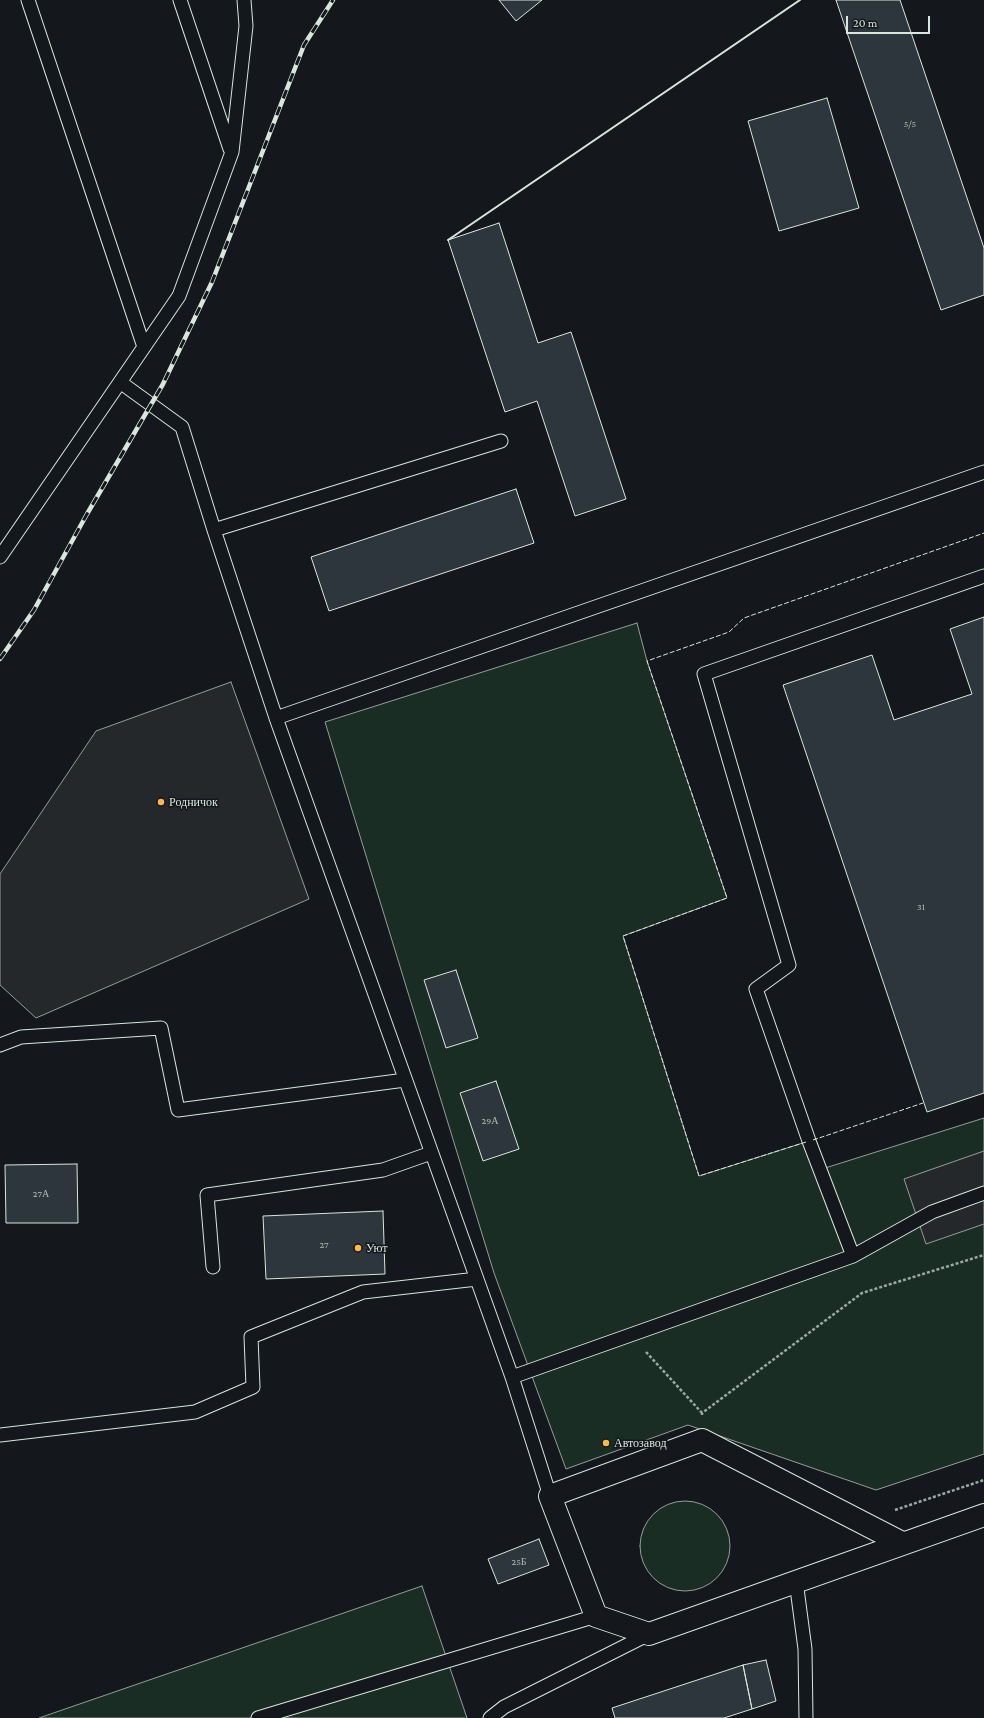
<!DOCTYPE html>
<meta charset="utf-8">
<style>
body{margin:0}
#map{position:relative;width:984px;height:1718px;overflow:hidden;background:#14181c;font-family:"Crimson Pro",serif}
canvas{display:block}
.scale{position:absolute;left:846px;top:16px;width:84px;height:18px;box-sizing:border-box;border:2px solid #d8e6dc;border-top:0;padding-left:5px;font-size:12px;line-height:14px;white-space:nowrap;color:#d8e6dc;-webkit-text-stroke:3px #14181c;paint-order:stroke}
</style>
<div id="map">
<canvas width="984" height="1718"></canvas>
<div class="scale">20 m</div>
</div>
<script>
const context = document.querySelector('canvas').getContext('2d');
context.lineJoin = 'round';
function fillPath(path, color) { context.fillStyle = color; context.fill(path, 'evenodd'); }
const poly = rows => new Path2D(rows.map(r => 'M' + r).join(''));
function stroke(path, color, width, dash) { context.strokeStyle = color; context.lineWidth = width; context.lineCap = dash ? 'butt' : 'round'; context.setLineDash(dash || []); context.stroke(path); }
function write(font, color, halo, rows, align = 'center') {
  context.font = font + ' "Crimson Pro",serif'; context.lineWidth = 3; context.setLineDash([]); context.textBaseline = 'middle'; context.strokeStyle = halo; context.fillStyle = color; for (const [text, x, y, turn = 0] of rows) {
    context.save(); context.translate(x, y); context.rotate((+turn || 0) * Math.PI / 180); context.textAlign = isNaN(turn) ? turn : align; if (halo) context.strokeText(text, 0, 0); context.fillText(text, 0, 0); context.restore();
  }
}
const green = poly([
 [637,623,647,661,727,898,623,936,699,1176,809,1141,822,1169,984,1118,984,1454,876,1490,688,1425,566,1469,494,1273,325,722,637,623],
 '640 1546a45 45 0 1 1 90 0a45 45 0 1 1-90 0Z',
 [422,1586,467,1718,39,1718,422,1586]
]);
const parking = poly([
 [231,682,309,899,36,1018,0,985,0,874,96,731,231,682],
 [984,1151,984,1224,926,1244,904,1179,984,1151]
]);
const building = poly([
 [499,0,542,0,516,21,499,0],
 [836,0,900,0,984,248,984,295,941,310,836,0],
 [827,98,859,208,779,231,748,121,827,98],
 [499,223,538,343,571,332,626,499,575,516,537,401,505,412,448,240,499,223],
 [516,489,534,543,329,611,311,557,516,489],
 [984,617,984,1093,927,1112,783,685,872,655,894,720,972,694,950,629,984,617],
 [456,970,478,1038,446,1048,424,980,456,970],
 [496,1081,519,1149,483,1161,460,1093,496,1081],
 [77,1164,78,1223,6,1223,5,1165,77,1164],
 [383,1211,385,1274,266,1279,263,1216,383,1211],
 [539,1539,549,1565,498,1584,488,1559,539,1539],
 [766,1660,776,1701,752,1709,743,1665,766,1660],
 [743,1665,752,1709,724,1718,615,1718,612,1708,743,1665]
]);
const path = poly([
 [646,1352,702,1413],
 [702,1415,702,1413,862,1293,984,1255],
 [895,1510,984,1480]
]);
const lane = poly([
 [28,0,144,347],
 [180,0,230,149],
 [120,382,182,427,214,530,276,718],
 [214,530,501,441],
 [0,557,179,296,232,152,246,26,244,0],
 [0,1045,21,1037,161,1028,178,1110,405,1080],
 [853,1256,809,1141,756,989,789,965,704,674,984,576],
 [213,1267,207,1195,383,1170,431,1153],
 [512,1377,853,1256,932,1212,984,1193],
 [0,1435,195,1412,253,1387,251,1337,363,1292,477,1279],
 [550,1496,512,1377,276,718,984,472],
 [796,1581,805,1649,806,1718],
 [258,1718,596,1616],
 [490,1718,504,1707,649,1634]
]);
const street = poly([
 [902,1543,702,1440,550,1496,596,1616,649,1634,984,1515]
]);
const rail = poly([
 [0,659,34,610,87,514,163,384,212,282,304,45,333,0]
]);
const fence = poly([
 [813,1140,923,1103],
 [806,1142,699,1176,623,936,727,898,647,661,729,632,744,618,984,533]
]);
const wall = poly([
 [448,240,800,0]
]);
const markers = [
 [161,802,4,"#ffb74d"],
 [358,1248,4,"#ffb74d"],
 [606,1443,4,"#ffb74d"]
];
const numberNames = [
 ["5/5",910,124],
 ["31",921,907],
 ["29А",490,1121],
 ["27А",41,1194],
 ["27",324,1245],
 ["25Б",519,1562]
];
const poiNames = [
 ["Родничок",169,802],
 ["Уют",366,1248],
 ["Автозавод",614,1443]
];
fillPath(green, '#1a2d24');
stroke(green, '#939e99', 1);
fillPath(parking, '#24282b');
stroke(parking, '#939e99', 1);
fillPath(building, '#2c363c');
stroke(building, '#d8e6dc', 1);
stroke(lane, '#d8e6dc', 15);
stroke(street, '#d8e6dc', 24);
stroke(path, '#9da8a2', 2.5, [3, 2]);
stroke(lane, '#14181c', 13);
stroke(street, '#14181c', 22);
stroke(rail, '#d8e6dc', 4.5);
stroke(rail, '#14181c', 3, [9]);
stroke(fence, '#d8e6dc', 1, [5, 2]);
stroke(wall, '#d8e6dc', 2);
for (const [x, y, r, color] of markers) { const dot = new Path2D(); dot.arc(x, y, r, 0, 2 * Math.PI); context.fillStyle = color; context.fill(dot); stroke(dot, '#14181c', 1.5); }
write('10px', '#adbab4', null, numberNames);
write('12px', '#d8e6dc', '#14181c', poiNames, 'left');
</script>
